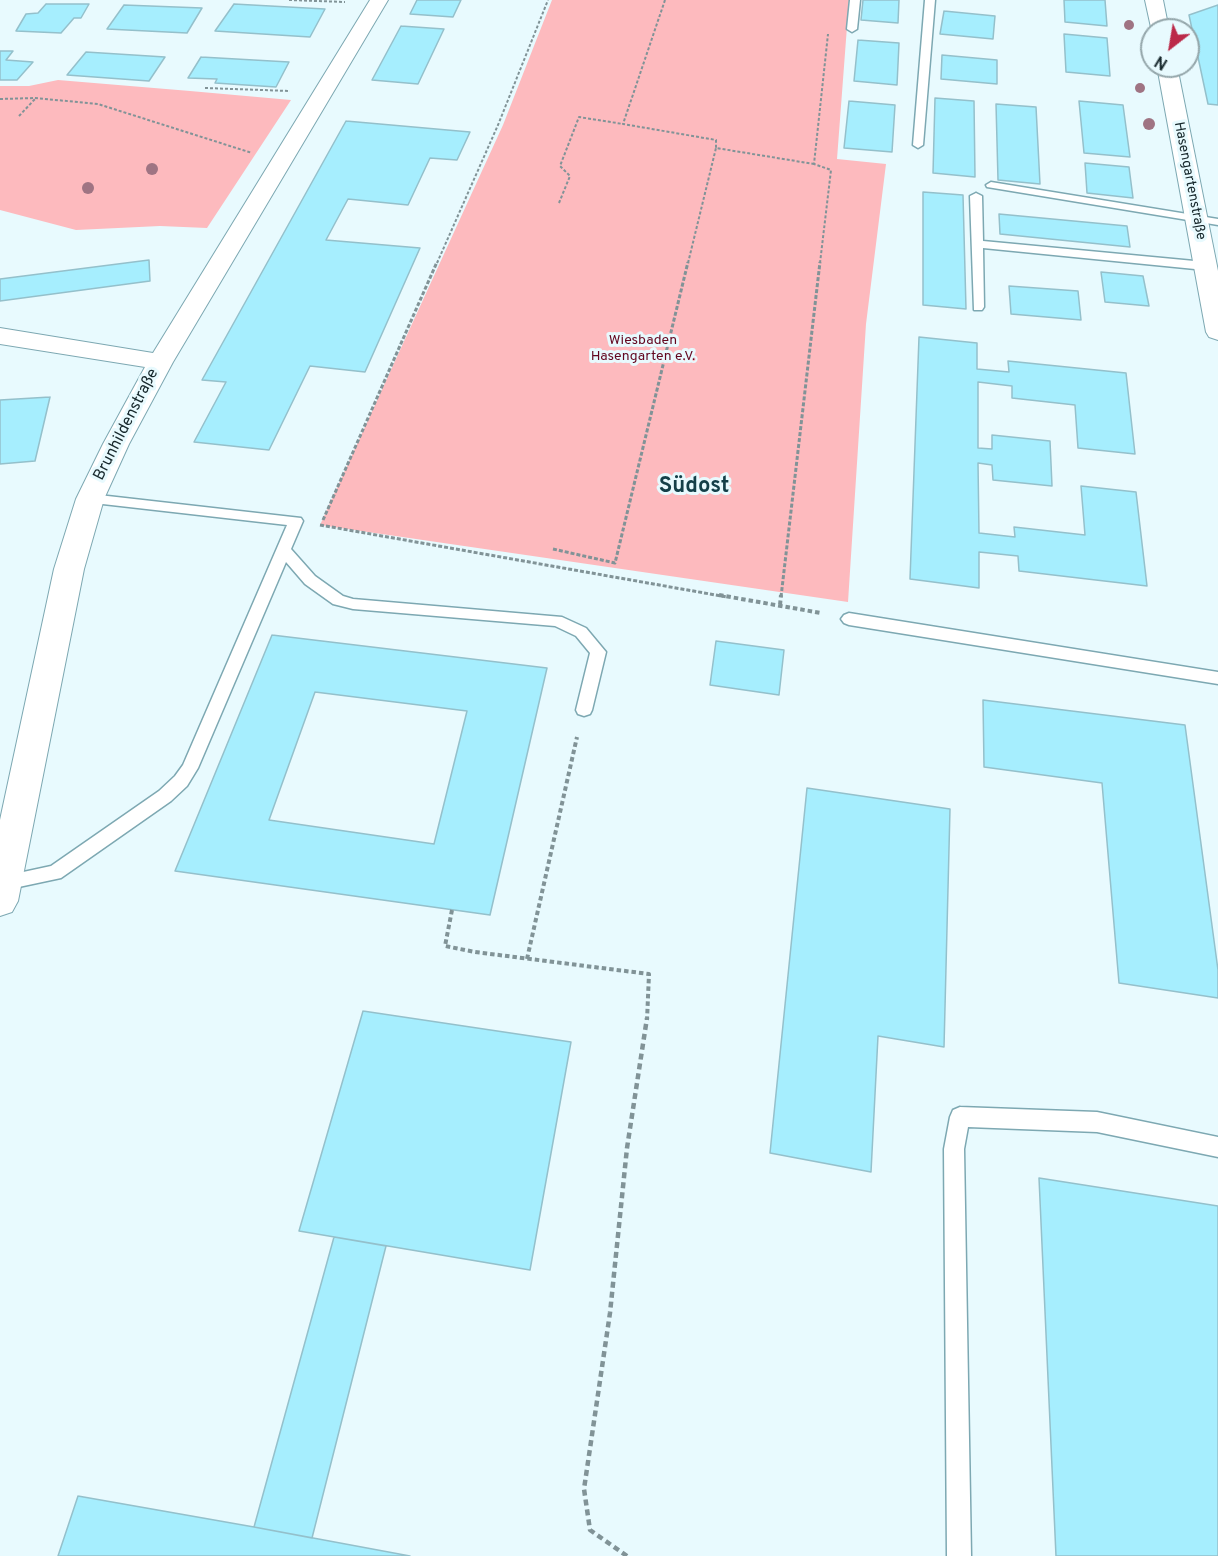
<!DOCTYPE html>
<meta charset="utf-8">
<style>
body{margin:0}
#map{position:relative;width:1218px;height:1556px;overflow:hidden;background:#e8fafe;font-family:Overpass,sans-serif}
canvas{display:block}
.north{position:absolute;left:1140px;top:18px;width:60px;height:60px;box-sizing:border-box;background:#e8fafe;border:2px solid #94a6aa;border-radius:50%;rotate:211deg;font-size:16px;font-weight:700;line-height:24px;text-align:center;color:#16272b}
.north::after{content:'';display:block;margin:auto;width:21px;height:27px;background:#bb2a49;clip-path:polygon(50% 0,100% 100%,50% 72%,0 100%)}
</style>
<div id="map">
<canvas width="1218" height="1556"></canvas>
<div class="north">N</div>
</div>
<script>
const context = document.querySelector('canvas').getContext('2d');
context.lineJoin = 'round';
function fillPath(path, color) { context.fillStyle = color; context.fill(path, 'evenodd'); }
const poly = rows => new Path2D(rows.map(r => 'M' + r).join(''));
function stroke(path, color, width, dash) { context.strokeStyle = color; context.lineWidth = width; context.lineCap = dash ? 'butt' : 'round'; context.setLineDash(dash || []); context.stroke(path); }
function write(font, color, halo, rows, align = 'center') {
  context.font = font + ' Overpass,sans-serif'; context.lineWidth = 6; context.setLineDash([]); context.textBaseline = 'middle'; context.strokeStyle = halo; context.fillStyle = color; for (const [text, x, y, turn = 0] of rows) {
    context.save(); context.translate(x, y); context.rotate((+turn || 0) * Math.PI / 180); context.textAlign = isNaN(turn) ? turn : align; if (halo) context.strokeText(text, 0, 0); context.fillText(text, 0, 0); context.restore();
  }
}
const green = poly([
 [552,0,849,0,837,159,886,164,866,324,848,602,320,525,503,125],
 [58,80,190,91,291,100,207,228,160,226,76,230,0,210,0,86,29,86]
]);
const building = poly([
 [417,0,461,0,453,17,410,14,417,0],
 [863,0,899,0,898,23,861,20,863,0],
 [1064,0,1105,0,1107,26,1065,22,1064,0],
 [46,4,89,4,81,18,74,18,61,33,16,31,26,14,38,13,46,4],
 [234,4,325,9,310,37,215,31,234,4],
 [124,5,202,8,187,33,107,29,124,5],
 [1218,5,1218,105,1208,104,1189,15,1218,5],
 [944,11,995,16,993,39,940,34,944,11],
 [401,26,444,29,418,84,372,80,401,26],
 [1064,34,1107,38,1110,76,1066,72,1064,34],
 [858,40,899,43,897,85,854,81,858,40],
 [0,51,13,51,6,60,33,62,17,80,0,80,0,51],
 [86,52,165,57,149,81,67,75,86,52],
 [942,55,997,60,997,84,941,79,942,55],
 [201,57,289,62,276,87,215,83,217,79,188,78,201,57],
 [935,98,974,101,975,177,933,173,935,98],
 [849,101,895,105,892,152,844,148,849,101],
 [1079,101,1123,105,1130,157,1084,153,1079,101],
 [996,104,1036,107,1040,184,998,180,996,104],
 [346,121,470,132,457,160,430,158,408,205,348,199,326,240,420,248,365,372,310,366,269,450,194,442,226,382,202,380,346,121],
 [1085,163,1129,167,1133,198,1087,193,1085,163],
 [923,192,963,195,966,309,923,305,923,192],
 [999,214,1127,226,1130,247,1000,234,999,214],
 [149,260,150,281,0,301,0,279,149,260],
 [1101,272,1143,276,1149,306,1105,302,1101,272],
 [1009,286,1078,291,1081,320,1011,314,1009,286],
 [919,337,977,343,977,369,1009,372,1008,361,1126,373,1135,454,1078,448,1075,405,1012,398,1012,386,978,382,978,448,992,449,992,435,1050,441,1052,486,993,480,992,465,978,463,979,533,1015,537,1014,527,1085,535,1081,486,1136,492,1147,586,1019,571,1018,556,979,552,979,588,910,579,919,337],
 [50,397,35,461,0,464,0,400,50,397],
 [272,635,547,668,490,915,175,871,272,635],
 [315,692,467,711,434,844,269,820,315,692],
 [716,641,784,650,779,695,710,685,716,641],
 [983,700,1185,725,1218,970,1218,998,1119,983,1102,783,984,767,983,700],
 [807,788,950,809,944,1047,878,1036,871,1172,770,1153,807,788],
 [363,1011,571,1042,530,1270,299,1231,363,1011],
 [1039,1178,1218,1206,1218,1556,1056,1556,1039,1178],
 [334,1237,386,1246,312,1538,254,1527,334,1237],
 [78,1496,254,1527,410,1556,58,1556,78,1496]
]);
const pathFar3 = poly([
 [289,0,345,2],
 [665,0,623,124,716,140,716,148],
 [205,88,290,91],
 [0,99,35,98,98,104,252,153],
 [19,116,35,99],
 [559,203,570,176,560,166,579,117,623,124],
 [437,263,498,125,548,0],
 [688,263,716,148,814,164],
 [820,263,831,170,814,164,828,34]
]);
const pathFar2 = poly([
 [323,520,437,262],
 [320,525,727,597],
 [553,549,615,563,688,262],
 [781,597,820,262]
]);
const pathFar1 = poly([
 [719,595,821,613],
 [780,605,781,595],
 [452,910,445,946,475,952,649,974,647,1020],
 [527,959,577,737]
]);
const path = poly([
 [627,1556,590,1530,584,1489,610,1313,627,1148,647,1018]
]);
const service = poly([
 [850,0,860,0,857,29,852,32,847,29,850,0],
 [925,0,935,0,923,145,918,148,913,145,925,0],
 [991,182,1218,219,1218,225,987,187,986,185,991,182],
 [976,193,982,196,983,241,1205,262,1211,266,1205,270,983,248,984,307,982,310,974,310,970,196,976,193],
 [90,494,301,518,303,521,291,549,315,576,343,596,353,599,562,617,586,628,606,652,592,710,590,714,584,716,578,714,576,710,590,653,576,636,555,626,353,609,333,604,305,584,286,562,198,768,187,786,171,801,61,878,0,891,0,877,51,866,159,791,175,776,183,765,287,525,85,502,83,499,85,496,90,494],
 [849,613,1218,672,1218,684,849,625,844,623,841,619,844,615,849,613],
 [960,1107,1097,1112,1218,1137,1218,1157,1097,1132,968,1127,964,1149,971,1556,947,1556,944,1149,950,1117,953,1110,960,1107]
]);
const minor = poly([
 [370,0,388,0,173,362,129,444,104,499,84,569,18,901,12,912,0,916,0,820,54,569,76,499,103,444,145,367,0,344,0,328,153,353,370,0],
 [1145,0,1163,0,1169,30,1152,30,1152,32,1145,0],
 [1157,66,1177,66,1218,271,1218,340,1209,337,1206,332,1157,66]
]);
const trees = [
 [1129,25,5],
 [1140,88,5],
 [1149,124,6],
 [152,169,6],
 [88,188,6]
];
const farStreetnames = [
 ["Hasengartenstraße",1189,181,79]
];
const farParknames = [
 ["Wiesbaden",643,341],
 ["Hasengarten e.V.",643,357]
];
const streetNames = [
 ["Brunhildenstraße",127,425,-63]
];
const districtNames = [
 ["Südost",694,488]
];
fillPath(green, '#fdbabe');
fillPath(building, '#a6eefe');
stroke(building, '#94c0cb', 1.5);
stroke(service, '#7da8b2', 3);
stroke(minor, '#7da8b2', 2);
stroke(pathFar3, '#819397', 2, [3, 2]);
stroke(pathFar2, '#819397', 3, [4, 2]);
stroke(pathFar1, '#819397', 4, [4.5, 3]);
stroke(path, '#819397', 4.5, [6, 4]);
fillPath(service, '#fff');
fillPath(minor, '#fff');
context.fillStyle = '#9f7483';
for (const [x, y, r] of trees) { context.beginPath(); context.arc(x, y, r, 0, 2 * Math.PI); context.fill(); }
write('14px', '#16272b', '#e8fafe', farStreetnames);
write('14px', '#63061f', '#e8fafe', farParknames);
write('16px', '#16272b', '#e8fafe', streetNames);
write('bold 22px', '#143f48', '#e8fafe', districtNames);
</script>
